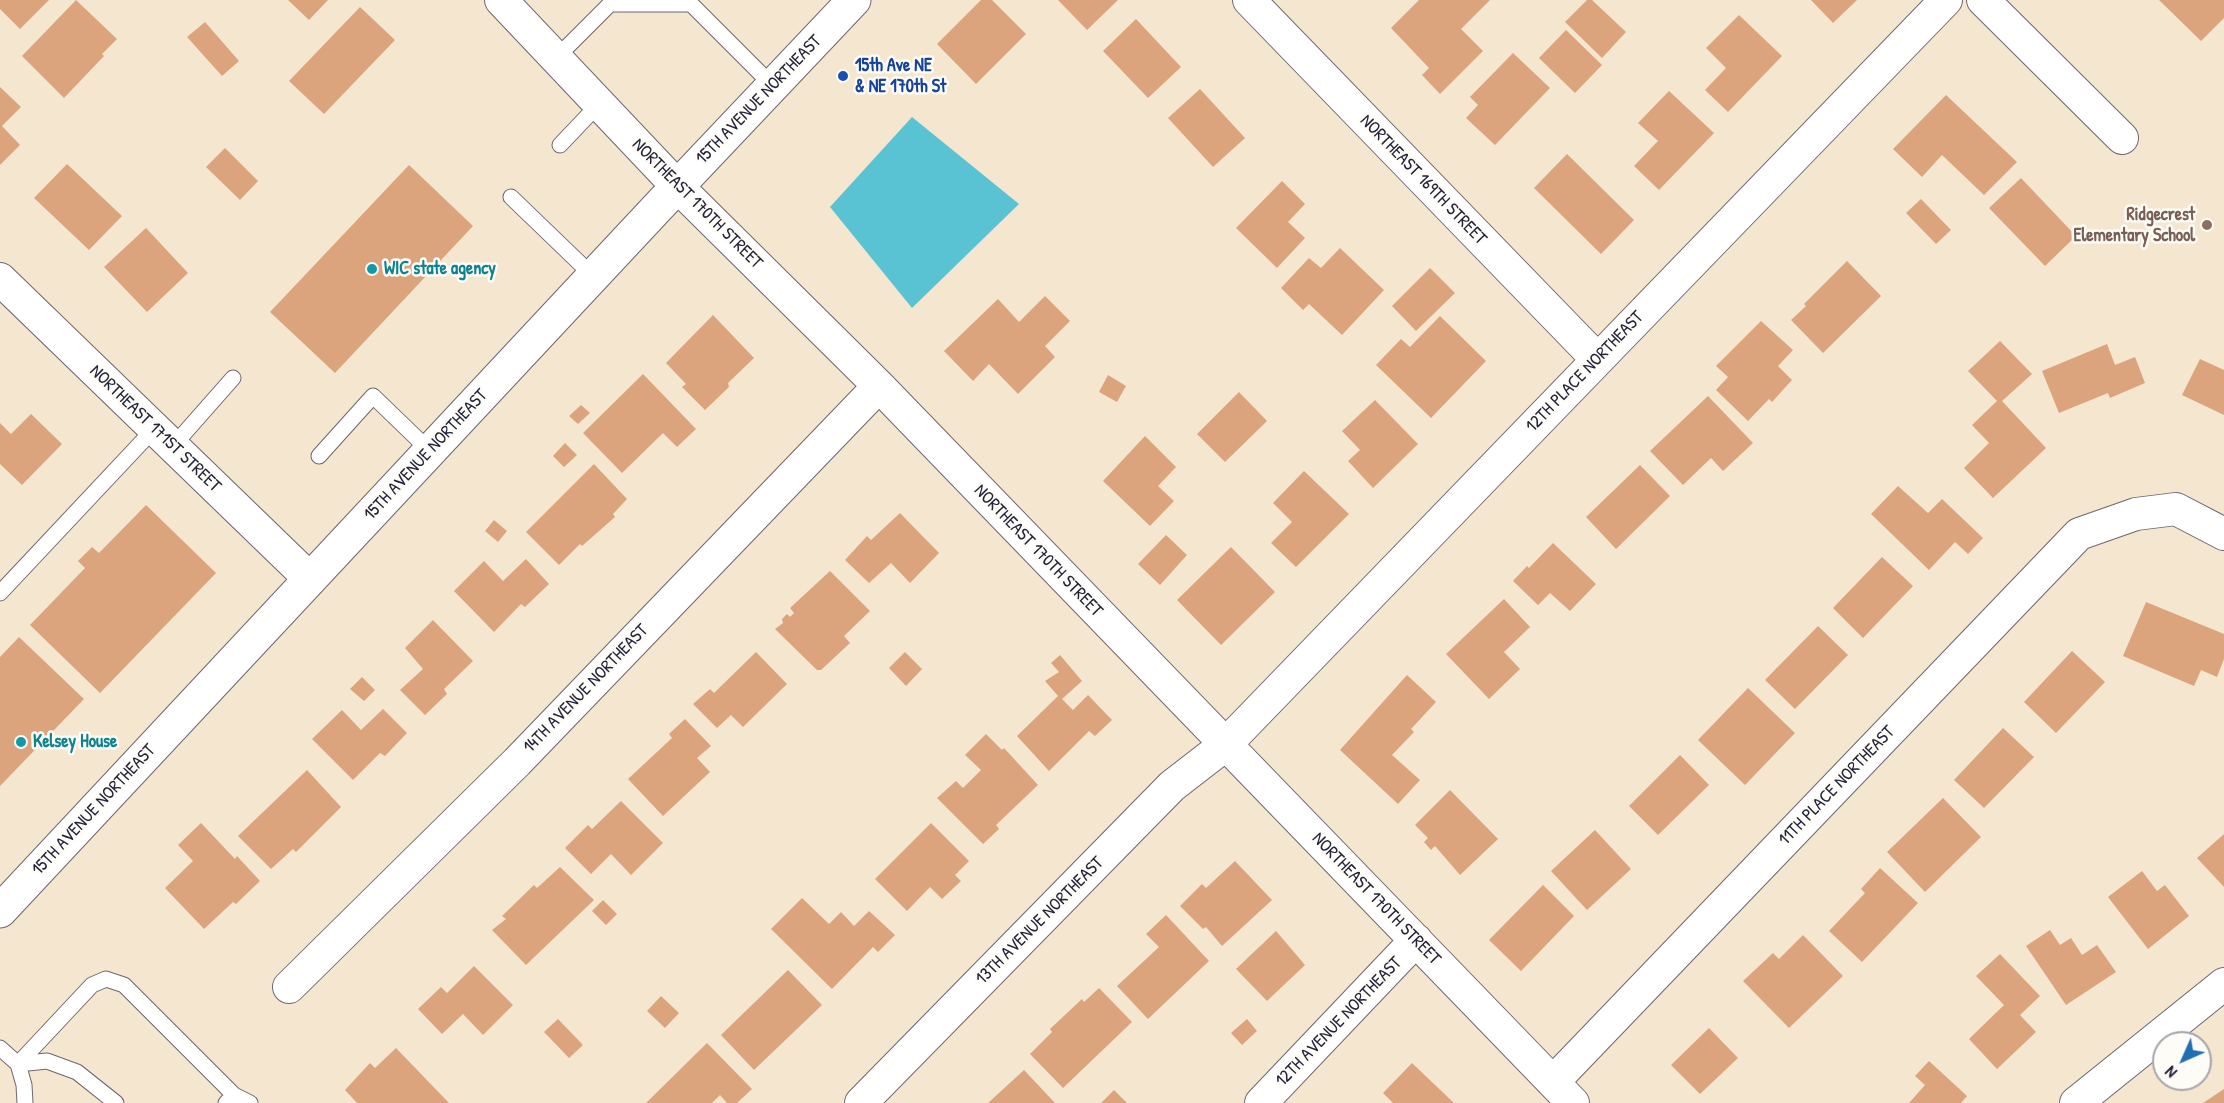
<!DOCTYPE html>
<style>
body{margin:0}
#map{position:relative;width:2224px;height:1103px;overflow:hidden;background:#f5e6d0;font-family:"Patrick Hand",sans-serif}
canvas{display:block}
.north{position:absolute;left:2152px;top:1031px;width:60px;height:60px;box-sizing:border-box;background:#fdfcf7;border:2px solid #a5a5ac;border-radius:50%;rotate:225deg;font-size:16px;font-weight:700;line-height:24px;text-align:center;color:#22223b}
.north::after{content:'';display:block;margin:auto;width:21px;height:27px;background:#1f6fb2;clip-path:polygon(50% 0,100% 100%,50% 72%,0 100%)}
</style>
<div id="map">
<canvas width="2224" height="1103"></canvas>
<div class="north">N</div>
</div>
<script>
const context = document.querySelector('canvas').getContext('2d');
context.lineJoin = 'round';
function fillPath(path, color) { context.fillStyle = color; context.fill(path, 'evenodd'); }
const poly = rows => new Path2D(rows.map(r => 'M' + r).join(''));
function stroke(path, color, width, dash) { context.strokeStyle = color; context.lineWidth = width; context.lineCap = dash ? 'butt' : 'round'; context.setLineDash(dash || []); context.stroke(path); }
function write(font, color, halo, rows, align = 'center') {
  context.font = font + ' "Patrick Hand",sans-serif'; context.lineWidth = 5; context.setLineDash([]); context.textBaseline = 'middle'; context.strokeStyle = halo; context.fillStyle = color; for (const [text, x, y, turn = 0] of rows) {
    context.save(); context.translate(x, y); context.rotate((+turn || 0) * Math.PI / 180); context.textAlign = isNaN(turn) ? turn : align; if (halo) context.strokeText(text, 0, 0); context.fillText(text, 0, 0); context.restore();
  }
}
const water = poly([
 [912,117,1019,204,912,308,830,207]
]);
const building = poly([
 [0,0,49,0,20,29,0,9],
 [76,0,117,39,102,54,104,56,64,98,22,56],
 [288,0,328,0,309,20],
 [981,0,992,0,1026,34,976,84,937,44],
 [1058,0,1118,0,1087,30],
 [1419,0,1490,0,1461,29,1483,51,1440,94,1422,75,1429,68,1391,28],
 [1587,0,1592,0,1626,32,1602,58,1565,22],
 [1811,0,1857,0,1833,23],
 [2159,0,2224,0,2224,18,2201,41],
 [360,7,395,40,324,114,289,81],
 [1739,15,1782,56,1728,112,1705,90,1726,68,1706,48],
 [1136,19,1181,67,1148,98,1103,51],
 [205,22,239,61,222,76,187,37],
 [1566,30,1602,65,1575,93,1539,58],
 [1513,53,1550,88,1495,145,1466,118,1478,105,1470,97],
 [0,87,21,107,2,126,20,145,0,165],
 [1200,89,1245,138,1213,167,1168,118],
 [1669,91,1714,133,1659,190,1634,166,1658,141,1638,123],
 [1946,95,2017,162,1984,195,1942,155,1922,177,1893,149],
 [225,148,258,181,240,200,206,167],
 [1567,154,1634,220,1601,254,1534,188],
 [67,164,122,216,89,250,34,198],
 [409,165,473,226,335,373,270,312],
 [2021,178,2076,236,2045,266,1989,208],
 [1282,181,1305,204,1288,222,1305,238,1277,268,1236,228],
 [1921,199,1951,230,1936,244,1906,213],
 [146,228,188,273,147,312,104,267],
 [1340,248,1384,290,1342,335,1309,304,1303,310,1281,288,1309,258,1321,268],
 [1847,261,1881,296,1823,353,1791,320,1806,306,1804,304],
 [1430,268,1455,293,1416,331,1392,306],
 [1045,296,1070,321,1045,346,1055,357,1018,394,989,364,973,381,944,351,998,299,1019,322],
 [713,315,754,358,728,383,729,387,705,410,682,387,686,384,666,363],
 [1440,316,1486,361,1431,418,1376,365,1401,339,1410,347],
 [1761,321,1793,350,1778,366,1792,380,1772,402,1769,399,1748,421,1716,390,1728,377,1716,366],
 [2000,341,2032,374,2002,401,2046,448,1993,498,1964,468,1989,443,1972,425,1997,401,1968,371],
 [2107,344,2115,365,2135,357,2145,383,2110,398,2108,393,2059,413,2042,371],
 [2200,359,2224,370,2224,415,2182,395],
 [643,374,696,429,677,447,663,433,622,473,583,433],
 [1108,375,1126,386,1117,402,1099,392],
 [1239,392,1267,421,1225,462,1197,434],
 [1708,396,1753,443,1723,471,1711,458,1683,485,1650,451],
 [1375,400,1418,444,1373,488,1348,461,1360,450,1342,431],
 [581,405,590,413,578,424,569,416],
 [31,414,62,444,22,485,0,464,0,423,11,434],
 [1145,436,1176,467,1158,486,1174,501,1150,526,1103,481],
 [565,443,577,455,564,467,553,456],
 [594,464,627,499,613,514,615,517,582,546,580,544,559,565,526,532],
 [1640,465,1670,496,1616,549,1586,517],
 [1304,471,1349,514,1296,567,1271,543,1292,522,1273,503],
 [1898,486,1928,513,1942,499,1983,538,1968,554,1955,542,1929,570,1871,514],
 [146,505,216,573,100,693,30,625,85,568,78,561,92,547,99,553],
 [900,513,939,553,910,583,891,563,869,583,845,560,867,536,871,540],
 [494,520,507,531,498,542,485,531],
 [1166,535,1187,555,1160,585,1138,564],
 [1553,543,1596,584,1570,611,1550,593,1538,605,1513,581,1527,566,1529,568],
 [1231,547,1275,592,1221,645,1177,600],
 [1882,557,1913,586,1863,638,1833,608],
 [526,559,549,584,525,607,521,604,494,632,454,591,484,561,503,581],
 [830,571,870,611,844,636,850,643,821,670,817,670,775,629,783,623,782,619,787,614,790,617,794,613,790,608],
 [1504,599,1530,627,1504,652,1520,669,1489,699,1446,654],
 [2146,602,2224,634,2224,659,2217,677,2201,670,2194,686,2123,656],
 [433,620,473,661,444,689,447,694,425,715,400,690,423,669,405,648],
 [1818,626,1848,655,1795,709,1765,680],
 [19,637,84,699,0,786,0,657],
 [2072,651,2105,682,2056,733,2024,702],
 [756,652,787,684,743,727,731,715,717,728,693,704,710,689,714,693],
 [905,652,922,669,906,686,889,668],
 [1060,655,1082,681,1062,699,1073,710,1088,695,1112,720,1095,736,1089,731,1049,771,1017,736,1058,696,1045,681,1059,672,1051,663],
 [1407,675,1436,702,1411,729,1414,732,1392,755,1420,780,1398,804,1340,750],
 [362,677,375,690,364,701,350,689],
 [1748,688,1795,733,1745,785,1698,740],
 [383,709,407,733,385,756,380,753,353,780,312,739,342,710,361,730],
 [685,719,711,746,697,758,710,772,663,816,628,779,672,738,669,734],
 [2003,728,2034,757,1984,808,1954,780],
 [986,734,1002,750,1004,748,1038,785,996,825,999,829,983,844,937,798,956,781,963,788,981,770,965,755],
 [1680,755,1709,785,1658,835,1629,806],
 [307,770,341,807,296,852,293,849,271,869,238,836],
 [1450,790,1498,839,1460,875,1435,846,1431,850,1424,842,1428,838,1415,825],
 [1943,798,1981,837,1925,892,1887,852],
 [621,801,663,843,631,875,611,854,591,874,565,848,588,825,592,829],
 [201,823,235,859,237,856,260,881,236,904,233,902,204,929,165,888,193,861,178,845],
 [931,823,969,861,955,875,961,881,942,899,930,887,907,911,875,879],
 [1595,830,1631,869,1587,910,1551,871],
 [2224,834,2224,887,2197,858],
 [1235,861,1272,900,1222,946,1206,927,1203,929,1180,906,1202,884,1206,888],
 [560,867,594,900,526,965,492,930,506,919,502,916,534,885,537,888],
 [1880,868,1918,903,1862,962,1829,931,1865,893,1861,889],
 [2142,871,2157,891,2165,885,2189,916,2148,949,2108,897],
 [1543,885,1574,916,1521,971,1489,940],
 [802,898,829,924,841,912,854,926,869,911,895,935,878,952,873,947,832,989,771,929],
 [603,900,617,914,606,925,592,911],
 [1166,915,1209,961,1148,1019,1117,986,1159,947,1146,934],
 [2050,930,2060,945,2071,938,2082,955,2097,945,2116,972,2066,1005,2026,946],
 [1276,931,1305,965,1267,1001,1236,969],
 [1803,935,1843,976,1789,1028,1743,981,1773,953,1779,959],
 [2000,954,2040,996,2020,1015,2036,1032,1997,1069,1969,1039,2004,1005,1976,976],
 [474,966,513,1005,483,1035,463,1014,442,1034,418,1009,441,987,447,993],
 [788,970,822,1005,754,1070,721,1035],
 [1099,988,1132,1022,1063,1088,1030,1054,1052,1032,1050,1029,1082,999,1084,1002],
 [661,996,679,1013,665,1028,647,1011],
 [558,1019,583,1045,569,1058,544,1032],
 [1247,1019,1257,1031,1242,1045,1231,1033],
 [1709,1028,1738,1058,1700,1094,1671,1065],
 [707,1043,752,1089,737,1103,727,1103,720,1095,712,1103,646,1103],
 [396,1048,449,1103,357,1103,345,1090,370,1063,375,1068],
 [1929,1061,1967,1096,1961,1103,1909,1103,1925,1085,1915,1076],
 [1412,1063,1454,1103,1393,1103,1383,1093],
 [1024,1070,1055,1103,988,1103],
 [2224,1089,2224,1103,2203,1103],
 [1114,1090,1127,1103,1101,1103]
]);
const service = poly([
 [556,58,610,4,691,4,773,86],
 [560,145,599,104],
 [511,197,593,276],
 [173,446,233,378],
 [319,456,373,396,430,451],
 [0,593,155,428],
 [0,1048,18,1064,24,1085,25,1103],
 [18,1064,92,985,106,979,124,985,234,1095,226,1103],
 [18,1064,47,1061,77,1072,116,1103],
 [234,1095,250,1103]
]);
const minor = poly([
 [501,0,677,186,879,386,1573,1103],
 [1249,0,1597,359],
 [1983,0,2122,138],
 [0,279,310,579],
 [289,987,517,762,879,386],
 [1553,1082,2079,534,2136,514,2176,509,2224,534],
 [861,1103,1172,786,1225,745,1946,0],
 [1261,1103,1416,940],
 [2076,1103,2224,984]
]);
const secondary = poly([
 [0,911,657,208,854,0]
]);
const markers = [
 [843,76,6,"#1a4fb4"],
 [2207,225,6,"#8d6e63"],
 [372,269,6,"#0f9aa8"],
 [21,742,6,"#0f9aa8"]
];
const transitNames = [
 ["15th Ave NE",855,66],
 ["& NE 170th St",855,87]
];
const streetNames = [
 ["15TH AVENUE NORTHEAST",759,100,-46],
 ["NORTHEAST 169TH STREET",1423,180,46],
 ["NORTHEAST 170TH STREET",697,204,45],
 ["12TH PLACE NORTHEAST",1585,372,-46],
 ["NORTHEAST 171ST STREET",155,429,44],
 ["15TH AVENUE NORTHEAST",426,455,-47],
 ["NORTHEAST 170TH STREET",1038,551,46],
 ["14TH AVENUE NORTHEAST",586,689,-46],
 ["11TH PLACE NORTHEAST",1837,786,-46],
 ["15TH AVENUE NORTHEAST",94,810,-47],
 ["NORTHEAST 170TH STREET",1376,899,46],
 ["13TH AVENUE NORTHEAST",1040,921,-45],
 ["12TH AVENUE NORTHEAST",1339,1022,-46]
];
const educationNames = [
 ["Ridgecrest",2195,215],
 ["Elementary School",2195,236]
];
const cultureNames = [
 ["WIC state agency",384,269],
 ["Kelsey House",33,742]
];
fillPath(water, '#59c3d4');
fillPath(building, '#dca47d');
stroke(service, '#6c676f', 17);
stroke(minor, '#6c676f', 34);
stroke(secondary, '#6c676f', 35);
stroke(service, '#fff', 15);
stroke(minor, '#fff', 32);
stroke(secondary, '#fff', 33);
for (const [x, y, r, color] of markers) { const dot = new Path2D(); dot.arc(x, y, r, 0, 2 * Math.PI); context.fillStyle = color; context.fill(dot); stroke(dot, '#fdfcf7', 2); }
write('bold 18px', '#164399', '#fdfcf7', transitNames, 'left');
write('18px', '#22223b', '#fdfcf7', streetNames);
write('bold 18px', '#785e54', '#fdfcf7', educationNames, 'right');
write('bold 18px', '#0d838f', '#fdfcf7', cultureNames, 'left');
</script>
